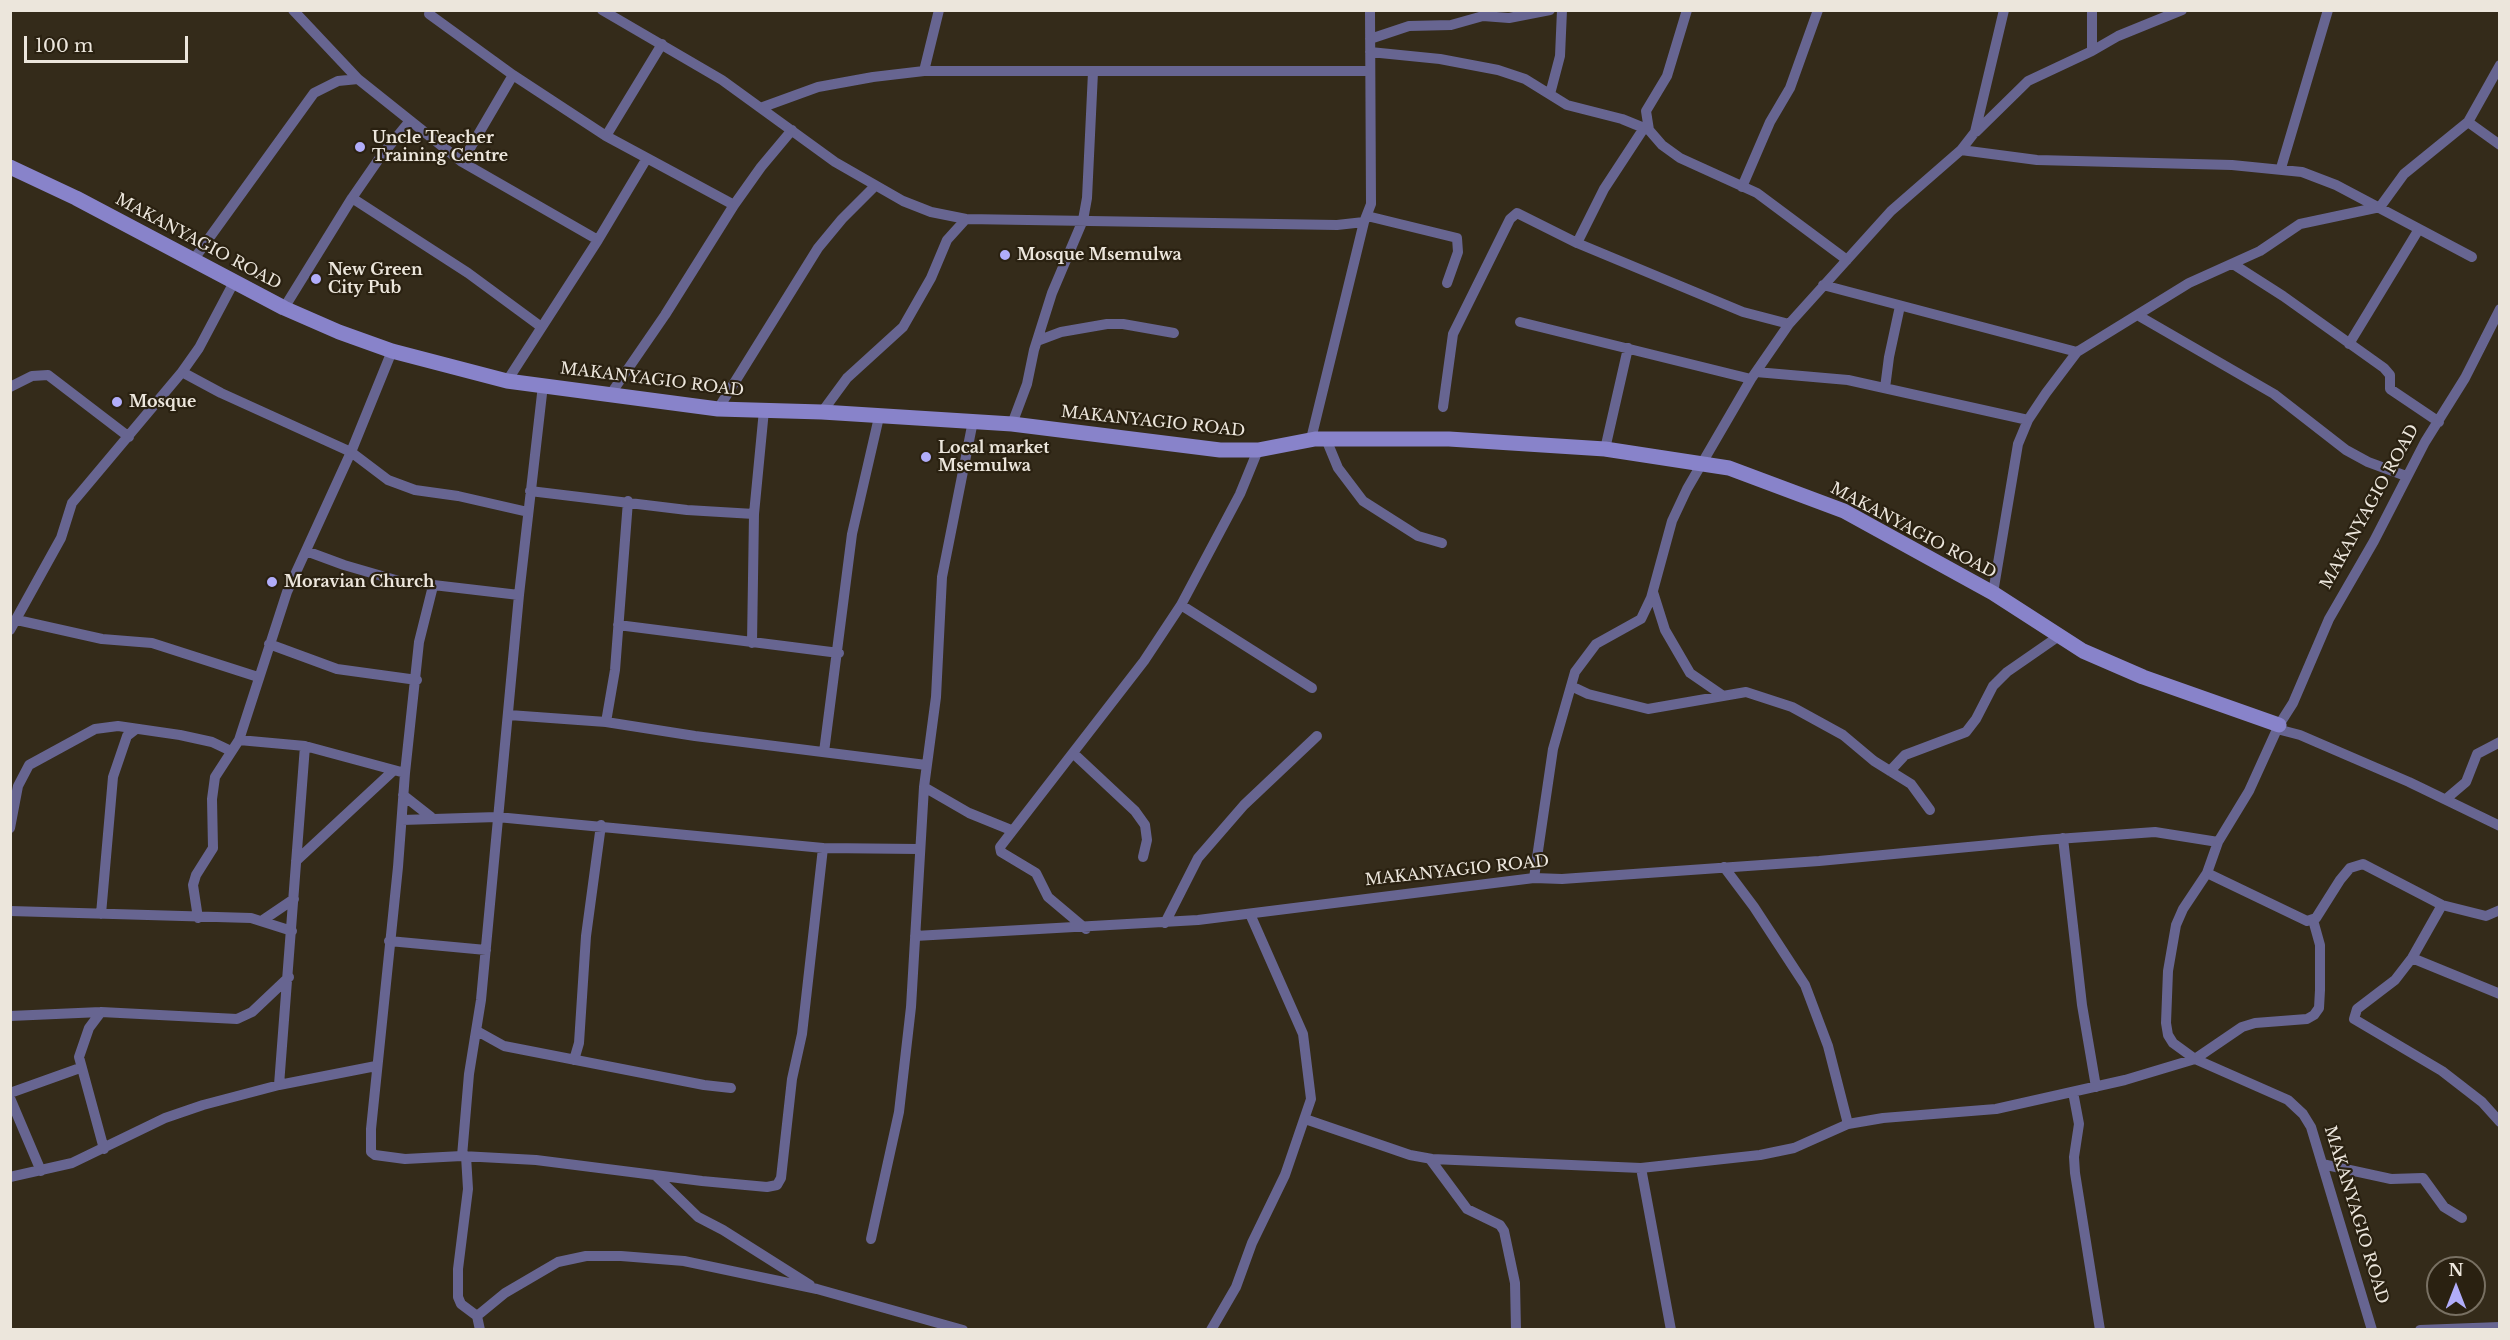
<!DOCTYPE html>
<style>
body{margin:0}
#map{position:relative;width:2510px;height:1340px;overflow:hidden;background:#342b1a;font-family:"Libre Baskerville",serif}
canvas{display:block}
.frame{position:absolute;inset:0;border:12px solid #ece6dc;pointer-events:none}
.north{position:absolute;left:2426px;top:1256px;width:60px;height:60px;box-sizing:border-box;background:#2a2111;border:2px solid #787062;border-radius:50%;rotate:0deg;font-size:16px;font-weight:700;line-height:24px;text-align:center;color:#ece6dc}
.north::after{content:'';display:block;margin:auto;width:21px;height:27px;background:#b1adfa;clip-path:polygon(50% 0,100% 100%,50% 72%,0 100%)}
.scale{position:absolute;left:24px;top:36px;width:164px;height:27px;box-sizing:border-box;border:3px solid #ece6dc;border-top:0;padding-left:8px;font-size:18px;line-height:21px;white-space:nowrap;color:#ece6dc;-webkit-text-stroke:4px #2a2111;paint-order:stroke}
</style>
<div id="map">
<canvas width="2510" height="1340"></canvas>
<div class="frame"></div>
<div class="north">N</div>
<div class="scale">100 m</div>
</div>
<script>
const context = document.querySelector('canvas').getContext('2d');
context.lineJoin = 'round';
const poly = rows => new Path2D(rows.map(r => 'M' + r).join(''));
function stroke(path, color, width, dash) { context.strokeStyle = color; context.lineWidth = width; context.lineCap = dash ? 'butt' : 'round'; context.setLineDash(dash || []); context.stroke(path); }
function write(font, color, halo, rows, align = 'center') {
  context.font = font + ' "Libre Baskerville",serif'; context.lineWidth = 4.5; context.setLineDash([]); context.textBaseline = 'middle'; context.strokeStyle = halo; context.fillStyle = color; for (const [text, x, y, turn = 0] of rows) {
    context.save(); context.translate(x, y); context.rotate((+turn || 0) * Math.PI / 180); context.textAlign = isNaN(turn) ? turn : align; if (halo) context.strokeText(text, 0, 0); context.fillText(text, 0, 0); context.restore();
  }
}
const street = poly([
 [293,10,358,79,462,162,598,240],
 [602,10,722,80,835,162,903,201,931,212,966,219,1337,225,1364,222,1371,204,1370,10],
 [1687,10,1667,76,1646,111,1649,130,1662,145,1680,158,1757,193,1847,260],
 [2092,10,2092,51],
 [429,14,513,75,606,136,734,205],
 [1370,39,1409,26,1451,25,1483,16,1509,18,1550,10],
 [1370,52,1440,59,1498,70,1525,79,1567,105,1622,119,1649,130],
 [924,71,939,10],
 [1550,94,1560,56,1562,10],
 [763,107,818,87,873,77,924,71,1370,71],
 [2468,122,2500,145],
 [1976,132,2028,81,2092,51,2118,36,2182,10],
 [606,136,662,44],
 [1961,150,2037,160,2232,165,2302,172,2336,185,2472,257],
 [462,162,513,75],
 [2281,168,2328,10],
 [1742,187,1770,122,1790,88,1818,10],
 [352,198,468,273,540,326],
 [1367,216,1457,238,1458,252,1447,283],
 [1577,243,1604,189,1644,128],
 [194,259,314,93,338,81,358,79],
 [2233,264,2283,296,2384,368,2390,375,2390,389,2439,422],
 [1823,285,2077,352],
 [284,308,352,198,381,156,409,122],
 [2139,316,2274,394,2346,450,2368,462,2406,476],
 [1520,322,1751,379],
 [1037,341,1061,332,1107,324,1123,324,1174,333],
 [2349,344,2419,229],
 [182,372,221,393,351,452,388,480,415,490,458,496,528,512],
 [1756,372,1848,380,2028,420],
 [507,381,598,240,647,158],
 [10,387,32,376,48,375,129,437],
 [1885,388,1889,357,1900,306],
 [610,395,665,315,734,205,761,167,792,130],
 [1443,407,1453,334,1510,219,1517,213,1577,243,1743,312,1789,324],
 [718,409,818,248,842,219,875,186],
 [822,412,847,378,903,327,931,278,947,240,966,219],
 [1012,424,1027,384,1034,350,1052,293,1083,220,1087,198,1093,72],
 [1311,439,1364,222],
 [1326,439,1338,468,1363,501,1418,536,1442,543],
 [1605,449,1628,348],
 [530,491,687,510,754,514],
 [306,551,344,565,399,581,519,595],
 [433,586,419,642,405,773,398,867,371,1129,371,1152,375,1155,405,1159,462,1156,536,1160,702,1181,767,1187,777,1185,781,1178,792,1079,802,1034,823,848],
 [1653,592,1665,630,1690,673,1722,695],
 [1993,593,2018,444,2028,420,2046,393,2077,352,2189,283,2260,251,2300,224,2380,207,2404,174,2468,122,2500,65],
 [1181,605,1312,688],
 [17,620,102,639,152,643,258,677],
 [618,625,839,653],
 [10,630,61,538,72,503,182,372,199,348,234,282],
 [752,643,754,514,764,410],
 [269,644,337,669,417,680],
 [1571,686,1588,694,1648,709,1746,692,1792,707,1843,735,1874,761,1911,784,1930,810],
 [509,715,606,722,695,736,926,765],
 [606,722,615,670,628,501],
 [2277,729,2300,735,2409,782,2500,826],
 [239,740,305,746,405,773],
 [824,752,852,534,879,417],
 [1073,753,1135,811,1145,825,1147,840,1143,857],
 [1890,771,1905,755,1966,732,1976,719,1993,686,2007,672,2059,636],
 [924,787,969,813,1011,830],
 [403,795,431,817],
 [2446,799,2466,782,2477,754,2500,742],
 [402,820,497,817,823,848,918,849],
 [10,828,18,786,29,765,95,729,118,726,180,735,212,742,231,751],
 [2063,838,2082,1005,2096,1087],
 [296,861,394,770],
 [1724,867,1754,907,1805,985,1828,1046,1848,1124],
 [2207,873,2307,921,2316,918,2340,880,2350,868,2363,864,2442,905,2486,916,2500,910],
 [1534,878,1553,749,1575,672,1596,644,1641,619,1651,598,1672,521,1687,489,1751,379,1789,324,1891,211,1961,150,1975,132,2004,10],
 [2442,905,2412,958,2395,980,2357,1009,2354,1019,2442,1071,2482,1102,2500,1122],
 [10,911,251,918,292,931],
 [101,914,113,777,127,736,136,729],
 [198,918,193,885,196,875,213,848,212,799,215,777,239,740,287,592,351,452,392,351],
 [263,920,294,899],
 [1165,923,1198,858,1244,805,1317,736],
 [1086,929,1048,897,1036,873,1001,852,1000,847,1144,661,1181,605,1240,494,1258,450],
 [915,936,1198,920,1534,878,1562,879,1819,861,2043,840,2155,832,2218,842],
 [389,941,486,950],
 [2412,958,2500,994],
 [101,1012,89,1028,79,1057,104,1149],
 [10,1016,101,1012,237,1019,252,1012,289,977],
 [477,1031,504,1046,704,1085,731,1088],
 [574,1060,579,1043,586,936,601,825],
 [279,1085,305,746],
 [2073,1092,2079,1124,2074,1157,2075,1173,2100,1330],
 [10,1093,80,1068],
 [10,1098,41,1171],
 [1305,1119,1410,1155,1432,1159,1641,1168,1760,1155,1794,1148,1848,1124,1883,1118,1996,1109,2125,1080,2195,1059,2242,1027,2255,1023,2307,1019,2314,1015,2319,1008,2320,990,2320,945,2313,920],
 [462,1156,469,1074,481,1000,519,595,543,385],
 [466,1156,468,1189,458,1269,458,1297,461,1304,477,1316,480,1330],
 [1430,1159,1467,1209,1500,1225,1504,1231,1515,1283,1516,1330],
 [2322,1164,2391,1179,2423,1178,2444,1207,2462,1218],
 [1641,1168,1671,1330],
 [655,1175,698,1217,723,1230,810,1285],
 [10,1177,72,1163,165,1118,203,1105,279,1085,376,1066],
 [871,1239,899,1112,911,1007,924,787,936,697,942,577,973,421],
 [477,1316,505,1293,558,1262,586,1256,621,1256,684,1261,817,1289,963,1330],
 [1211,1330,1236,1287,1252,1243,1285,1175,1311,1099,1303,1034,1250,914],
 [2372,1330,2311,1127,2303,1114,2288,1100,2195,1059,2173,1043,2168,1035,2166,1023,2168,971,2176,925,2183,909,2207,873,2218,842,2249,791,2279,725,2293,703,2329,619,2374,541,2425,442,2465,378,2500,309],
 [2420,1330,2500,1327]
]);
const secondary = poly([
 [10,167,76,198,284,308,339,332,392,351,507,381,718,409,822,412,1012,424,1220,450,1258,450,1315,439,1449,439,1605,449,1729,468,1844,511,1993,593,2083,651,2143,677,2279,725]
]);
const markers = [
 [360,147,6,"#b1adfa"],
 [1005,255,6,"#b1adfa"],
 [316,279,6,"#b1adfa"],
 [117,402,6,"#b1adfa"],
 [926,457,6,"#b1adfa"],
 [272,582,6,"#b1adfa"]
];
const poiNames = [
 ["Uncle Teacher",372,138],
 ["Training Centre",372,156],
 ["Mosque Msemulwa",1017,255],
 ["New Green",328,270],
 ["City Pub",328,288],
 ["Mosque",129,402],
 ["Local market",938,448],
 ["Msemulwa",938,466],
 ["Moravian Church",284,582]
];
const streetNames = [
 ["MAKANYAGIO ROAD",198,242,28],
 ["MAKANYAGIO ROAD",652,380,7],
 ["MAKANYAGIO ROAD",1153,422,6],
 ["MAKANYAGIO ROAD",2370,507,-61],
 ["MAKANYAGIO ROAD",1913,531,28],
 ["MAKANYAGIO ROAD",1457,871,-6],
 ["MAKANYAGIO ROAD",2356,1215,73]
];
stroke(street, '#676591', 10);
stroke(secondary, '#8883ca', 15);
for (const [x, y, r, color] of markers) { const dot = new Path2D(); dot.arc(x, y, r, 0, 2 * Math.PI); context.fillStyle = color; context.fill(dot); stroke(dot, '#2a2111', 2); }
write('bold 16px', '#ece6dc', '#2a2111', poiNames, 'left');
write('16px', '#ece6dc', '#2a2111', streetNames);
</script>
